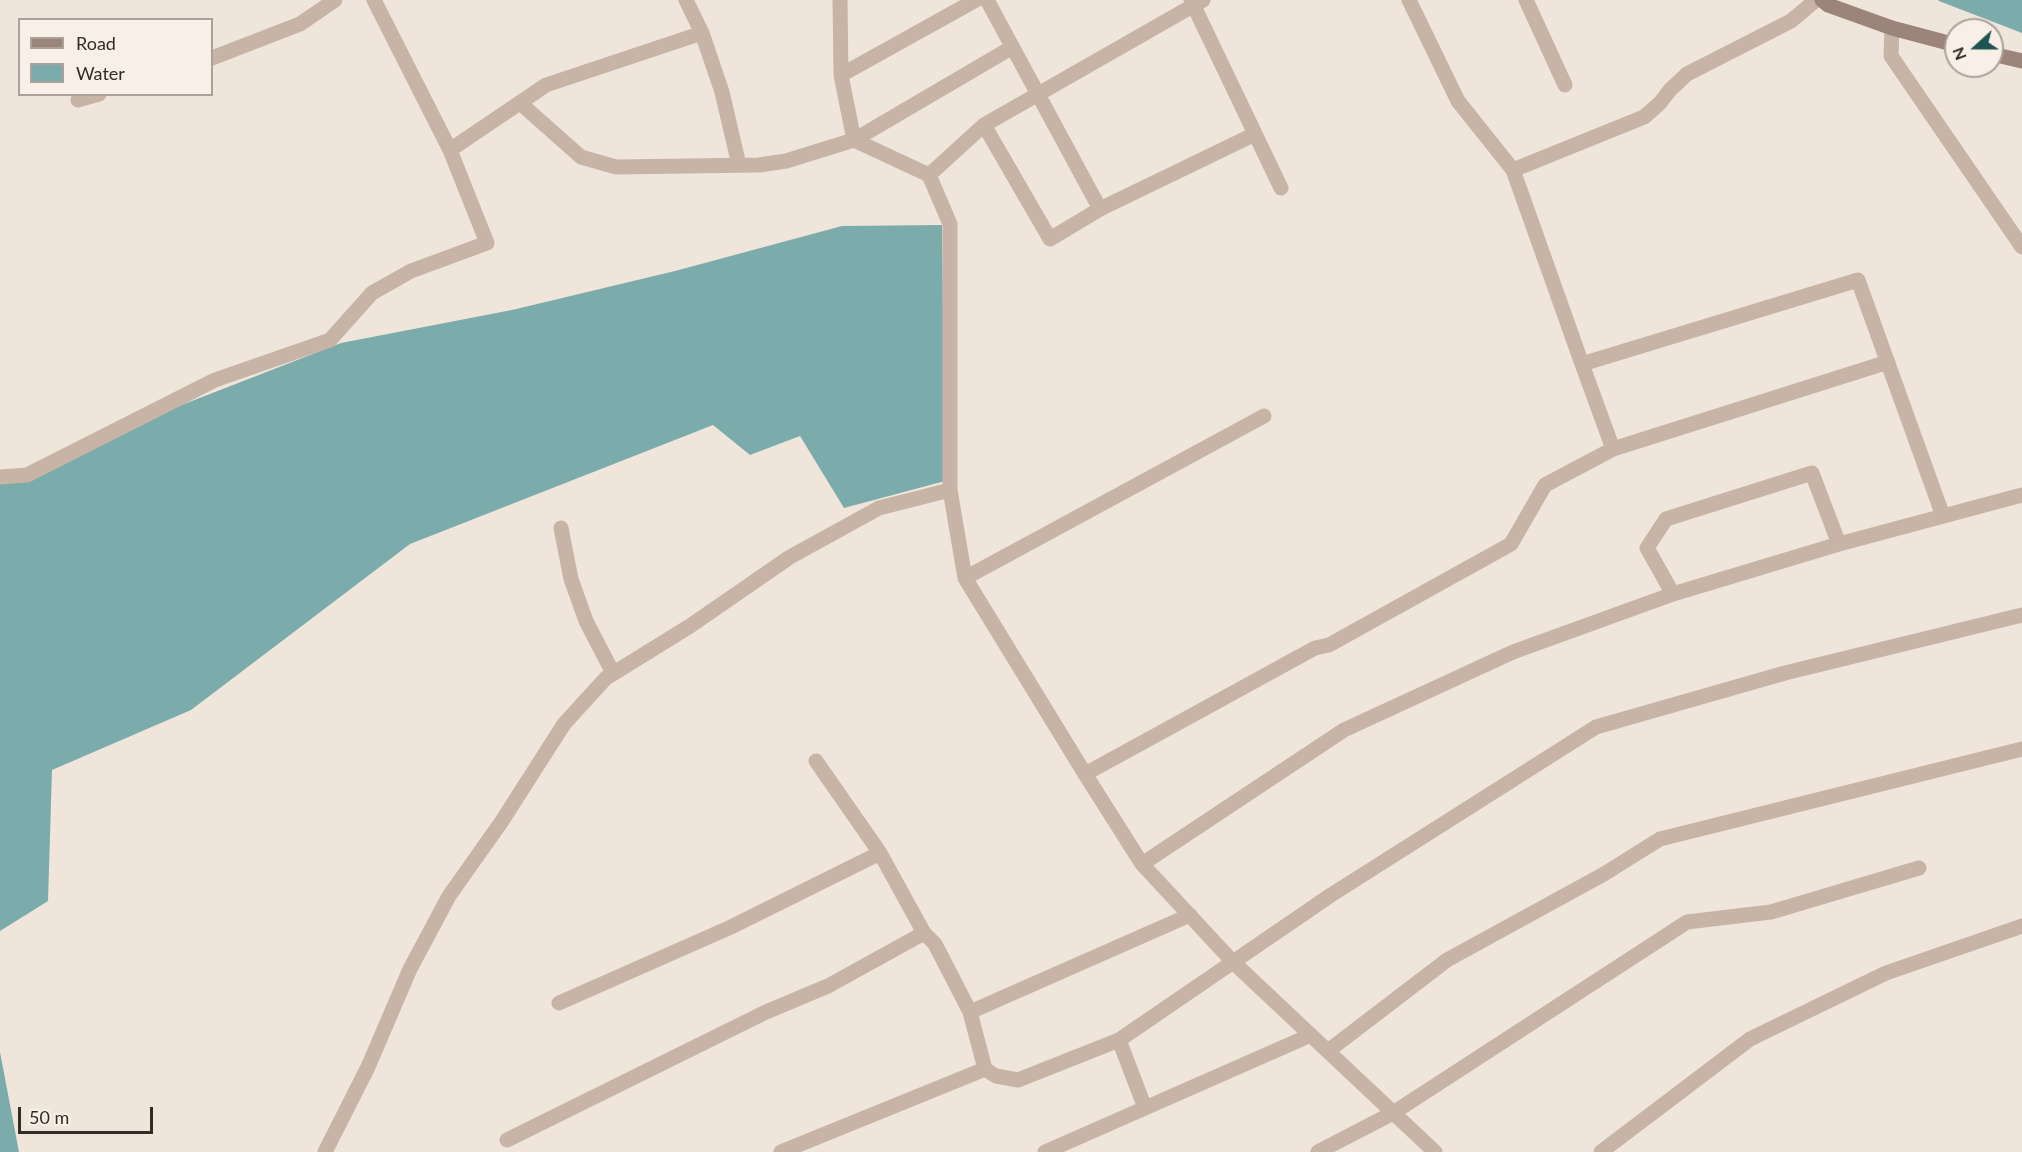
<!DOCTYPE html>
<style>
body{margin:0}
#map{position:relative;width:2022px;height:1152px;overflow:hidden;background:#f0e5db;font-family:Lato,sans-serif}
canvas{display:block}
.legend{position:absolute;left:18px;top:18px;width:195px;height:78px;box-sizing:border-box;background:#f8efe7;border:2px solid #aaa19a;margin:0;padding:8px 10px;list-style:none;font-size:18px;color:#342b27}
.legend li{display:flex;align-items:center;gap:12px;height:30px}
.legend b{width:30px;border:2px solid #aaa19a}
.north{position:absolute;left:1944px;top:18px;width:60px;height:60px;box-sizing:border-box;background:#f8efe7;border:2px solid #aaa19a;border-radius:50%;rotate:249deg;font-size:16px;font-weight:700;line-height:24px;text-align:center;color:#342b27}
.north::after{content:'';display:block;margin:auto;width:21px;height:27px;background:#1f5354;clip-path:polygon(50% 0,100% 100%,50% 72%,0 100%)}
.scale{position:absolute;left:18px;top:1107px;width:135px;height:27px;box-sizing:border-box;border:3px solid #342b27;border-top:0;padding-left:8px;font-size:18px;line-height:21px;white-space:nowrap;color:#342b27;-webkit-text-stroke:4px #f8efe7;paint-order:stroke}
</style>
<div id="map">
<canvas width="2022" height="1152"></canvas>
<ul class="legend">
<li><b style="height:8px;background:#9b8479"></b>Road</li>
<li><b style="height:16px;background:#7bacab"></b>Water</li>
</ul>
<div class="north">N</div>
<div class="scale">50 m</div>
</div>
<script>
const context = document.querySelector('canvas').getContext('2d');
context.lineJoin = 'round';
function fillPath(path, color) { context.fillStyle = color; context.fill(path, 'evenodd'); }
const poly = rows => new Path2D(rows.map(r => 'M' + r).join(''));
function stroke(path, color, width, dash) { context.strokeStyle = color; context.lineWidth = width; context.lineCap = dash ? 'butt' : 'round'; context.setLineDash(dash || []); context.stroke(path); }
const water = poly([
 [1938,0,2022,0,2022,33,1939,1],
 [942,225,945,481,844,508,800,436,750,455,713,425,410,544,191,710,52,770,48,901,0,931,0,483,125,427,341,343,512,310,675,271,842,226],
 [0,1052,19,1152,0,1152]
]);
const minor = poly([
 [374,0,450,150,546,85,702,33,686,0],
 [840,0,841,75,854,140,929,175],
 [1191,0,1281,188],
 [1203,0,984,125,929,175,950,224,950,490,965,578,1085,774,1142,864,1233,962,1435,1152],
 [1409,0,1458,101,1513,170,1582,364,1858,280,1943,516],
 [1526,0,1565,85],
 [1892,28,1891,56,2022,247],
 [702,33,722,92,739,165],
 [212,58,300,24,335,0],
 [841,75,976,0],
 [78,100,99,94],
 [520,103,581,157,616,167,759,165,786,161,854,140,1011,48],
 [984,125,1050,239,1100,209,987,0],
 [1513,170,1644,117,1660,103,1670,90,1687,74,1791,21,1816,0],
 [1100,209,1255,134],
 [1582,364,1613,449,1888,362],
 [0,477,27,475,215,380,330,340,372,293,411,271,487,243,450,150],
 [561,528,571,579,586,621,613,673],
 [965,578,1264,416],
 [1673,594,1839,544],
 [816,761,880,853,924,933,935,944,970,1012,985,1069,996,1076,1018,1080,1119,1040,1331,895,1596,727,1785,673,2022,615],
 [1085,774,1315,648,1329,645,1511,544,1545,485,1613,449],
 [1142,864,1344,730,1513,652,1673,594,1647,548,1666,519,1812,473,1839,544,2022,495],
 [559,1003,731,927,880,853],
 [970,1012,1190,915],
 [1119,1040,1145,1108],
 [1328,1051,1447,960,1604,874,1660,839,2022,749],
 [507,1140,766,1012,828,986,924,933],
 [325,1152,368,1067,410,969,449,896,502,821,564,724,606,678,690,626,790,557,879,508,950,490],
 [781,1152,985,1069],
 [1045,1152,1311,1035],
 [1318,1152,1393,1113,1687,922,1771,912,1919,868],
 [1601,1152,1750,1039,1886,973,2022,926]
]);
const secondary = poly([
 [1822,0,1828,5,1892,28,1956,45],
 [1992,54,2022,61]
]);
fillPath(water, '#7bacab');
stroke(minor, '#c7b4a7', 15);
stroke(secondary, '#9b8479', 15);
</script>
